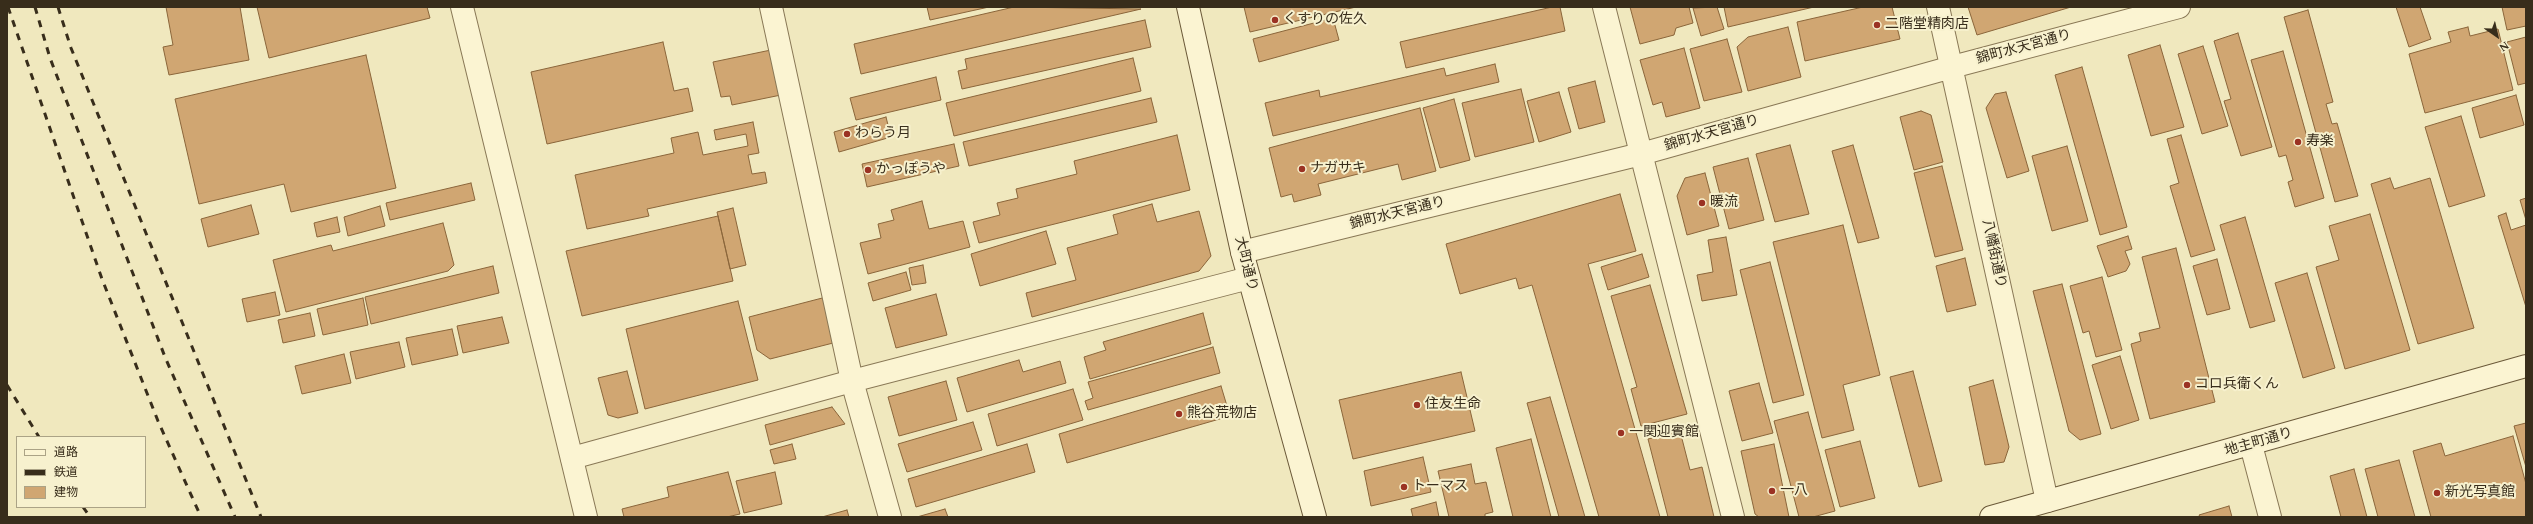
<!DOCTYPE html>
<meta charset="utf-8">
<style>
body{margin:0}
#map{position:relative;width:2533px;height:524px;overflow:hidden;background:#f0e8be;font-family:Spectral,"Noto Sans JP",serif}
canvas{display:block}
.frame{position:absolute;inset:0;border:8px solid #382d1b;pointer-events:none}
.legend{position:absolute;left:16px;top:436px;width:130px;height:72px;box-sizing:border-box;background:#f7f1ce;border:1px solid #aba386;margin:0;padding:5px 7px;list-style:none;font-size:12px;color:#382d1b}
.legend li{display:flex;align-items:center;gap:8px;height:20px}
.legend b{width:20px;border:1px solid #aba386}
.north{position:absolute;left:2477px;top:16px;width:40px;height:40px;-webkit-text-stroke:3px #f7f1ce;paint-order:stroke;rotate:146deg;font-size:11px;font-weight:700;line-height:16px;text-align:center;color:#382d1b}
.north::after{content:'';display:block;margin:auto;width:14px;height:18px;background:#382d1b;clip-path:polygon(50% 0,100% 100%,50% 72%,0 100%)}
</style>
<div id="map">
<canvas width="2533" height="524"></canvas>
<div class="frame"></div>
<ul class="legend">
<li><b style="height:5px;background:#fbf4d2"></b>道路</li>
<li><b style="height:5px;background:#382d1b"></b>鉄道</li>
<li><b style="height:11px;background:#d0a672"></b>建物</li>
</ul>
<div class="north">N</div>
</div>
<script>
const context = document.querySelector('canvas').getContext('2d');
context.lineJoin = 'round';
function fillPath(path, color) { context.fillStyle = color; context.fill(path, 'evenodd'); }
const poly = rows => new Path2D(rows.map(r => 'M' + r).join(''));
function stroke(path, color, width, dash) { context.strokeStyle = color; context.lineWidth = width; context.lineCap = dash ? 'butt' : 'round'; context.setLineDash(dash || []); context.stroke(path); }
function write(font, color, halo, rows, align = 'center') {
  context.font = font + ' Spectral,"Noto Sans JP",serif'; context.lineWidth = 4; context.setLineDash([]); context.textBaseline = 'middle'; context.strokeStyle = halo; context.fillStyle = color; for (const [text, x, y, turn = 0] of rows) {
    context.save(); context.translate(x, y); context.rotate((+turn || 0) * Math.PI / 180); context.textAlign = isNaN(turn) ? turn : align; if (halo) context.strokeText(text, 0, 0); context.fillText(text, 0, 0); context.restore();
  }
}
const building = poly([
 [166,7,240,7,249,60,169,75,163,47,173,45,166,7],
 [257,7,427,7,430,18,269,58,257,7],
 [927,7,989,7,930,20,927,7],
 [1014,7,1141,9,861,74,854,44,1014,7],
 [1244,7,1356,7,1250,32,1244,7],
 [1552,7,1560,7,1565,31,1406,68,1400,42,1552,7],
 [1630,7,1689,7,1693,23,1676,28,1674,35,1640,44,1630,7],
 [1717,7,1724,29,1701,36,1693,8,1717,7],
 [1724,7,1814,7,1728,27,1724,7],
 [1863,7,1892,7,1900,39,1805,61,1797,22,1863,7],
 [1968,7,2071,7,1977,35,1968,7],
 [2396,7,2420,7,2431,39,2409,47,2396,7],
 [2502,7,2526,7,2526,26,2507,30,2502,7],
 [2308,10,2333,102,2326,104,2332,124,2337,123,2358,196,2335,202,2284,17,2308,10],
 [1333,18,1339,40,1259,62,1253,39,1333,18],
 [1145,20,1151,47,962,89,958,71,967,69,965,59,1145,20],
 [1788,27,1801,77,1748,91,1737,47,1748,37,1788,27],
 [2468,27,2470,36,2498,29,2513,90,2425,113,2409,54,2451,42,2448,32,2468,27],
 [2238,33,2272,147,2241,156,2224,101,2231,99,2214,41,2238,33],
 [2526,37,2526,83,2518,85,2507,42,2526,37],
 [1727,39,1742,92,1704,101,1690,49,1727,39],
 [663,42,674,91,688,88,693,111,547,144,531,72,663,42],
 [2160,45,2184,127,2151,136,2128,55,2160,45],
 [2203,46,2228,126,2202,134,2178,54,2203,46],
 [1684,48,1700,108,1666,117,1662,102,1653,105,1640,60,1684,48],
 [771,50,781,95,732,105,730,96,721,97,713,62,771,50],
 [2283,51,2324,198,2295,207,2288,182,2293,180,2286,155,2279,157,2251,60,2283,51],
 [366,55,396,188,291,212,284,184,199,204,175,99,366,55],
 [1133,58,1141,91,954,136,946,103,1133,58],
 [1495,64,1499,82,1273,136,1265,103,1319,90,1320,97,1444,68,1446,76,1495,64],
 [2082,67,2127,227,2100,235,2055,75,2082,67],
 [936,77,941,100,856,120,850,98,936,77],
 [1595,81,1605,122,1579,129,1568,88,1595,81],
 [1521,89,1534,142,1475,157,1462,103,1521,89],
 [1559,92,1571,132,1539,142,1527,101,1559,92],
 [2006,92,2029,171,2007,178,1986,108,1995,94,2006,92],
 [2516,95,2524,125,2480,138,2472,108,2516,95],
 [1151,98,1157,122,969,166,963,142,1151,98],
 [1454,99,1470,160,1440,168,1423,108,1454,99],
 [1420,108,1436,171,1402,180,1398,164,1318,184,1321,195,1294,202,1292,194,1281,197,1269,148,1420,108],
 [1921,111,1931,115,1943,162,1914,170,1900,117,1921,111],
 [2461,116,2485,196,2449,207,2425,127,2461,116],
 [886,117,891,137,839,152,834,132,886,117],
 [753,122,759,153,748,155,752,174,765,172,767,183,647,209,649,216,587,229,575,175,674,153,671,138,698,132,703,155,748,146,746,134,716,140,714,130,753,122],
 [1177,135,1190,190,979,243,973,222,1000,215,997,203,1018,198,1016,189,1077,174,1074,161,1177,135],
 [2181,135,2215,250,2191,257,2170,186,2179,183,2167,139,2181,135],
 [954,144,959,166,867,187,862,164,954,144],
 [1790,145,1809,214,1775,222,1756,154,1790,145],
 [1853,145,1879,238,1858,243,1832,151,1853,145],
 [2067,146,2088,221,2052,231,2032,156,2067,146],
 [1748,158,1764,220,1729,229,1713,167,1748,158],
 [1942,166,1963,250,1935,257,1914,173,1942,166],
 [1705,173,1719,226,1687,235,1677,196,1685,178,1705,173],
 [2390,178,2394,189,2430,178,2474,328,2418,344,2371,184,2390,178],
 [471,183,475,200,390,220,386,203,471,183],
 [1620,194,1636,251,1588,264,1660,517,1599,517,1532,285,1519,289,1516,278,1460,294,1446,244,1620,194],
 [2526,198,2526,220,2520,200,2526,198],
 [922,201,929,229,963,221,970,247,868,274,860,243,881,238,878,224,894,220,891,210,922,201],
 [1152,204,1157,222,1199,211,1211,256,1199,271,1032,317,1026,293,1076,280,1067,248,1118,234,1113,215,1152,204],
 [251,205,259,234,208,247,201,219,251,205],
 [380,206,385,226,348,236,344,217,380,206],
 [733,208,746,265,730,269,717,212,733,208],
 [2506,213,2511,230,2526,225,2526,307,2498,216,2506,213],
 [2370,214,2410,350,2345,369,2316,267,2339,260,2329,226,2370,214],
 [718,216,733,281,582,316,566,251,718,216],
 [337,217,340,232,317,237,314,223,337,217],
 [2245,217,2275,321,2250,328,2220,225,2245,217],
 [443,223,454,265,448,271,286,312,273,260,331,245,333,251,443,223],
 [1843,225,1880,375,1843,385,1854,430,1822,438,1773,242,1843,225],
 [1046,231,1056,264,980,286,971,254,1046,231],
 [2128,236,2132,249,2125,251,2130,264,2126,271,2108,277,2097,246,2128,236],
 [1726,237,1737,295,1702,301,1697,275,1713,272,1708,240,1726,237],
 [2176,248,2215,402,2150,419,2131,344,2141,341,2139,333,2160,328,2142,257,2176,248],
 [1642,254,1649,277,1608,290,1601,267,1642,254],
 [1965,258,1976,305,1947,312,1936,266,1965,258],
 [2217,259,2230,309,2207,315,2193,266,2217,259],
 [1770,262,1804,395,1773,403,1740,270,1770,262],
 [923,265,926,283,912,285,909,268,923,265],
 [493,266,499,293,371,324,365,297,493,266],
 [906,272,911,290,873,301,868,283,906,272],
 [2307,273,2335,368,2303,378,2275,283,2307,273],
 [2102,277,2122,350,2096,357,2089,331,2083,333,2070,286,2102,277],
 [2062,284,2101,434,2080,440,2069,431,2033,291,2062,284],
 [1650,285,1687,414,1641,426,1631,389,1637,387,1611,296,1650,285],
 [275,292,280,315,247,322,242,299,275,292],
 [936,294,947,335,896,348,885,308,936,294],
 [830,296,841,341,770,359,757,350,749,317,830,296],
 [363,298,368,325,323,335,317,309,363,298],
 [738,301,758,380,645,409,626,329,738,301],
 [310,313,315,336,283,343,278,320,310,313],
 [1203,313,1211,344,1090,379,1084,357,1106,350,1103,342,1203,313],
 [502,317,509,343,463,353,457,326,502,317],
 [452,329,458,355,412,365,406,338,452,329],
 [399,342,405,367,356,379,350,352,399,342],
 [1213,347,1220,373,1088,410,1085,401,1093,398,1088,382,1213,347],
 [344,354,351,383,302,394,295,366,344,354],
 [2120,356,2139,420,2111,429,2092,365,2120,356],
 [1019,360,1023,372,1060,361,1066,383,967,412,957,378,1019,360],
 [627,371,638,413,618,418,608,415,598,378,627,371],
 [1913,371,1942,481,1919,487,1890,377,1913,371],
 [1461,372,1475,431,1353,459,1339,400,1461,372],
 [1993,380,2009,447,2004,462,1985,465,1969,387,1993,380],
 [946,381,957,420,899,436,888,397,946,381],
 [1759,383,1773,433,1742,441,1729,391,1759,383],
 [1221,386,1230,416,1067,463,1059,434,1221,386],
 [1073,389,1083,420,997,446,988,414,1073,389],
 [1550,397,1585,517,1559,517,1527,403,1550,397],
 [832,407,845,424,770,445,765,425,832,407],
 [1808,412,1835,511,1813,517,1799,517,1774,421,1808,412],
 [973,422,982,450,907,472,898,444,973,422],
 [2526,423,2526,467,2514,426,2526,423],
 [1680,431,1690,470,1702,467,1714,517,1668,517,1648,439,1680,431],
 [2513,436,2526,484,2526,517,2431,517,2413,451,2441,443,2445,456,2513,436],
 [1531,439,1551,517,1513,517,1496,448,1531,439],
 [1860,441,1875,498,1840,507,1825,450,1860,441],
 [792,444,796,459,774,464,770,450,792,444],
 [1027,444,1035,472,916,507,908,479,1027,444],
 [1774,444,1789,517,1759,517,1755,514,1741,451,1774,444],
 [1423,457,1431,492,1371,506,1364,471,1423,457],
 [2399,460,2415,517,2378,517,2365,469,2399,460],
 [1471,464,1475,484,1486,482,1493,512,1485,514,1485,517,1449,517,1438,471,1471,464],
 [2354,469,2367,517,2341,517,2330,476,2354,469],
 [728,472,740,514,727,517,624,517,622,509,669,497,667,487,728,472],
 [775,472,782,504,744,513,736,481,775,472],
 [1436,502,1439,517,1413,517,1411,509,1436,502],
 [2229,506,2232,517,2200,517,2199,515,2229,506],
 [945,509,948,517,917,517,945,509],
 [847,510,849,517,822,517,847,510]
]);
const minor = poly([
 [462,7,586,517],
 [771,7,852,381,890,517],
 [1604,7,1733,517]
]);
const tertiary = poly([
 [1938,7,2047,501],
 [1242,252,1641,154,1952,67,2179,7],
 [2251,445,2270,517],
 [572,458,852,381,1249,278]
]);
const secondary = poly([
 [1188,7,1242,252,1315,517],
 [1991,517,2526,366]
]);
const rail = poly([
 [8,7,102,279,158,421,201,517],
 [35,7,50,58,165,357,235,517],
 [58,7,71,48,261,517],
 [7,385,39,437],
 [83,507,90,517]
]);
const markers = [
 [1275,20,4,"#9b3223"],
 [1877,25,4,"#9b3223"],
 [847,134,4,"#9b3223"],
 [2298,142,4,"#9b3223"],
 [1302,169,4,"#9b3223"],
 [868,170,4,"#9b3223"],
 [1702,203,4,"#9b3223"],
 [2187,385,4,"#9b3223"],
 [1417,405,4,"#9b3223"],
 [1179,414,4,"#9b3223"],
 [1621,433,4,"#9b3223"],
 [1404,487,4,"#9b3223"],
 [1772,491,4,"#9b3223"],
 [2437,493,4,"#9b3223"]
];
const poiNames = [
 ["くすりの佐久",1283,20],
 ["二階堂精肉店",1885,25],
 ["わらう月",855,134],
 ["寿楽",2306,142],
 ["ナガサキ",1310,169],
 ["かっぽうや",876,170],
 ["暖流",1710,203],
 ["コロ兵衛くん",2195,385],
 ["住友生命",1425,405],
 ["熊谷荒物店",1187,414],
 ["一関迎賓館",1629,433],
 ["トーマス",1412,487],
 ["一八",1780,491],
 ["新光写真館",2445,493]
];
const streetNames = [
 ["錦町水天宮通り",2024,48,-15],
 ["錦町水天宮通り",1712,134,-16],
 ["錦町水天宮通り",1398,214,-14],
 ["八幡街通り",1993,254,78],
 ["大町通り",1245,264,76],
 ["地主町通り",2259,443,-16]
];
fillPath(building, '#d0a672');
stroke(building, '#8a653a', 1);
stroke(minor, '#897856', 24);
stroke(tertiary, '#897856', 24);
stroke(secondary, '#6b5939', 24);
stroke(minor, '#fbf4d2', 22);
stroke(tertiary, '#fbf4d2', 22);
stroke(secondary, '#fbf4d2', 22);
stroke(rail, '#382d1b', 3, [7, 7]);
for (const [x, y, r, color] of markers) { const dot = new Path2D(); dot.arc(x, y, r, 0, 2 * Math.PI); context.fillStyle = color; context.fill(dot); stroke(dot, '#f7f1ce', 1.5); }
write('14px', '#382d1b', '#f7f1ce', poiNames, 'left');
write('14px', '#382d1b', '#f7f1ce', streetNames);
</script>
